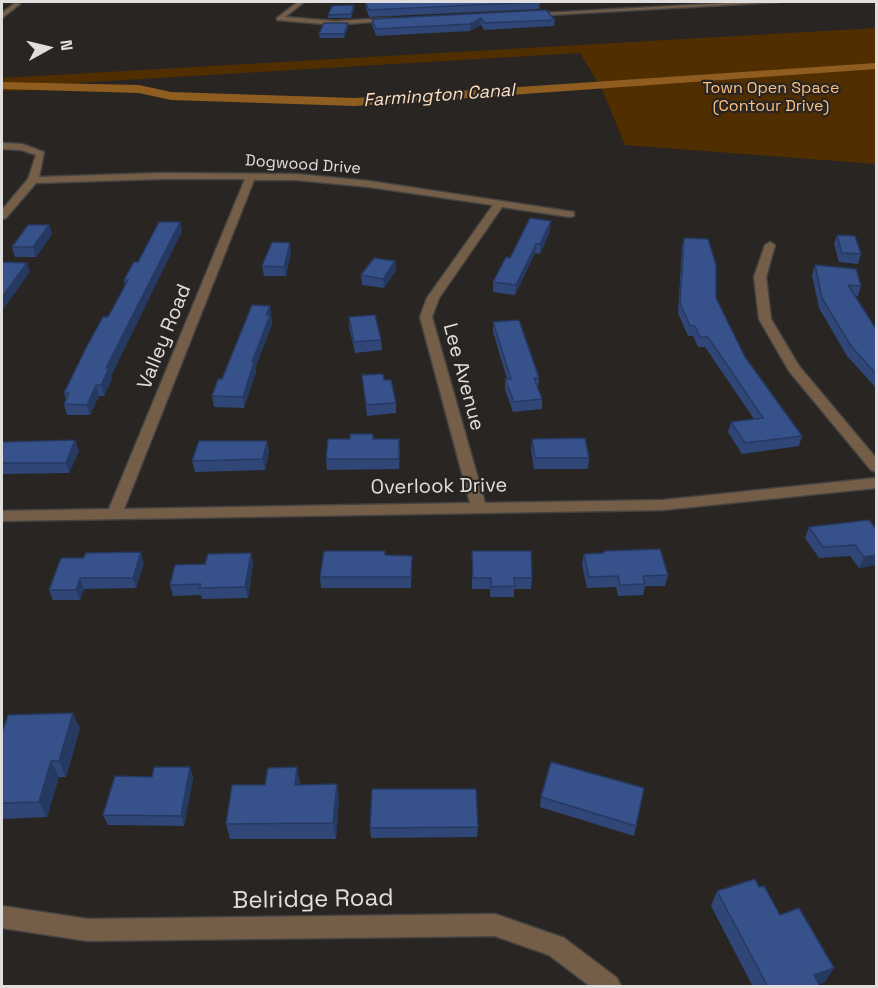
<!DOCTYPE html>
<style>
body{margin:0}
#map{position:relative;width:878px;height:988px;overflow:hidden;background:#282523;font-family:"Space Grotesk",sans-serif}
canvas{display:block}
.frame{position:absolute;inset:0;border:3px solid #e0dfdd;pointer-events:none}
.north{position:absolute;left:18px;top:18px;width:60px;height:60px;-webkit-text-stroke:4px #282523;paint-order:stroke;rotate:82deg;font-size:16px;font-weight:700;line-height:24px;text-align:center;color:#e0dfdd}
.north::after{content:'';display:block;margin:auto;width:21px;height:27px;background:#e0dfdd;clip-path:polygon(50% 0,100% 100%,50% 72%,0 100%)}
</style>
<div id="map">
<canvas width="878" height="988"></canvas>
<div class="frame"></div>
<div class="north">N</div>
</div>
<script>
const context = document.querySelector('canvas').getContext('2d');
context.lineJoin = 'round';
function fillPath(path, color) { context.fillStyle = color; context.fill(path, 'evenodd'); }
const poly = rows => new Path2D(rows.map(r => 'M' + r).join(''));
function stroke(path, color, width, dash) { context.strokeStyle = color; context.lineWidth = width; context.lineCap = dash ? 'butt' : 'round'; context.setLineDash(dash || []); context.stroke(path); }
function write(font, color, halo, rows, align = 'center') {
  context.font = font + ' "Space Grotesk",sans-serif'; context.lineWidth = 4.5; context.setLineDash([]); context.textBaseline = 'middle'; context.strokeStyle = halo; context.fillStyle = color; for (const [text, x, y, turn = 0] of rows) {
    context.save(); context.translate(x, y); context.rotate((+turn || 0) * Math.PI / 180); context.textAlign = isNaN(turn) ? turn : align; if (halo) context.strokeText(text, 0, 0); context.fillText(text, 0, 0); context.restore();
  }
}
const green = poly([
 [876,28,876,164,625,145,602,89,580,53,57,84,46,90,2,91,2,78]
]);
const canal = poly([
 [876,63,876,69,355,106,171,100,139,93,2,89,2,82,139,85,171,92,355,98,876,63]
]);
const minor = poly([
 [298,2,304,2,285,17,335,21,392,18,395,20,335,25,277,20,277,18,298,2],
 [746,2,779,2,530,16,527,14,746,2],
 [15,3,20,4,2,18,2,13,15,3],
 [2,143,22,144,44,152,39,177,161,173,296,174,369,181,574,212,574,216,570,217,502,207,439,298,432,317,485,503,663,500,876,478,876,488,663,510,2,521,2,511,109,509,245,179,161,179,36,183,6,218,2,219,2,210,28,179,36,155,21,150,2,149,2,143],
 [254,180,296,180,369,187,493,205,427,298,420,317,470,503,124,509,254,180],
 [770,242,775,245,766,277,771,319,799,366,876,458,876,472,871,470,789,371,759,319,754,277,765,245,770,242],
 [2,906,88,919,495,914,564,938,617,978,621,986,590,986,549,955,495,936,88,941,2,928,2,906]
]);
const wall = poly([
 [365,2,540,2,539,9,369,17,366,8],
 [354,5,354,9,351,18,328,18,328,15],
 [546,10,555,20,554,26,484,30,481,25,470,31,376,36,372,25,372,19],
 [348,27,344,38,320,38,319,34],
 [49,225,52,234,36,257,15,257,12,247],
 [182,231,111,376,112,379,104,396,99,396,90,415,67,415,64,404,66,400,64,393,108,317,125,286,124,280,138,262],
 [550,231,540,254,535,253,515,295,493,292,493,282,510,258],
 [837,235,861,254,858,264,839,262,834,244],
 [684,238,716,298,745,357,802,436,799,446,742,454,728,432,731,422,754,419,705,347,698,347,693,336,688,336,678,313,682,247],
 [291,252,286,276,264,276,262,266],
 [395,261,396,270,384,288,362,285,361,275],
 [815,265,861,286,858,296,855,296,876,329,876,388,847,356,819,308,812,275],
 [270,306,272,325,255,368,256,372,244,408,214,407,212,396],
 [349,317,381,340,382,350,355,353,349,327],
 [493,322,539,378,538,388,542,399,542,409,513,412,505,389,505,379,507,379,493,332],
 [362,375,384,380,396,403,396,413,367,416],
 [373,439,400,449,399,469,327,470,326,459],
 [532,439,589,458,588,469,534,469,531,450],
 [267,441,269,451,265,470,195,472,192,461],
 [2,444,79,451,69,473,2,474],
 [809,527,876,529,876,565,859,568,850,556,819,558,805,538],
 [472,551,532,578,531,589,514,589,514,597,490,597,490,589,472,589],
 [251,553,253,564,248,598,202,599,201,595,173,596,170,585,205,564],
 [584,554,668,575,665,586,645,586,643,595,618,596,616,587,587,588,582,565],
 [385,556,412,556,411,588,321,588,320,577],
 [61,558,144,563,136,588,84,589,80,600,53,600,49,590],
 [80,728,66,777,59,777,47,817,2,819,2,733],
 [190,767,193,778,184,826,108,825,103,815,152,777],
 [297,767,300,785,339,800,336,839,230,839,226,824,265,785],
 [541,797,636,826,634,836,540,807],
 [478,827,477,837,371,838,370,828],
 [759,887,780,915,825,982,819,984,820,987,753,987,711,906,717,891]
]);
const shadedWall = poly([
 [481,18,481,25,470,31,470,24],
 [348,23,348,27,344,38,344,34],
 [551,221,550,231,540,254,540,244],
 [180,222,182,231,111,376,112,379,104,396,101,385,106,368],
 [49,225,52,234,36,257,33,247],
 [290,243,291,252,286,276,284,267],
 [536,244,535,253,515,295,516,285],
 [395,261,396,270,384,288,383,279],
 [27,263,30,272,2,311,2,297],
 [270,306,272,325,255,368,256,372,244,408,243,397,252,362,266,315],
 [96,385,99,396,90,415,87,405],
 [75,440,79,451,69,473,66,463],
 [267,441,269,451,265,470,263,459],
 [141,552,144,563,136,588,133,578],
 [251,553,253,564,248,598,245,587],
 [876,555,876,565,859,568,864,557],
 [80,578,84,589,80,600,76,590],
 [73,713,80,728,66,777,59,761],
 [51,761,59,777,47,817,39,802],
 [190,767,193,778,184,826,181,816],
 [297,767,300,783,298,800,295,785],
 [337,784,339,800,336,839,333,823],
 [834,968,825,982,812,987,814,975]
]);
const building = poly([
 [365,2,540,2,369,10,365,2],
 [354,5,351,14,328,15,332,6,354,5],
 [546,10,555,20,484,23,481,18,470,24,376,29,372,19,546,10],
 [324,23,348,23,344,34,319,34,324,23],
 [530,218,551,221,540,244,536,244,516,285,493,282,506,257,510,258,530,218],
 [159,222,180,222,106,368,109,368,101,385,96,385,87,405,64,404,69,393,64,393,87,346,103,317,108,317,128,280,124,280,134,262,138,262,159,222],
 [28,225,49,225,33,247,12,247,28,225],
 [837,235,855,236,861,254,842,253,837,235],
 [684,238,708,239,716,265,716,298,745,357,802,436,745,443,731,422,763,418,708,337,700,337,695,326,690,326,680,303,684,238],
 [272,242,290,243,284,267,262,266,272,242],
 [374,258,395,261,383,279,361,275,374,258],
 [3,262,27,263,2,297,2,264,3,262],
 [815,265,856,269,861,286,848,285,876,329,876,374,851,346,822,298,815,265],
 [252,305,270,306,266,315,270,315,252,362,254,362,243,397,212,396,218,379,222,379,252,305],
 [375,315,381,340,354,342,349,317,375,315],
 [519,320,539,378,534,378,542,399,514,402,505,379,511,379,493,322,519,320],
 [383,374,384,380,391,380,396,403,366,405,362,375,383,374],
 [350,434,373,434,373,439,399,439,399,459,326,459,328,439,350,439,350,434],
 [585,438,589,458,535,458,532,439,585,438],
 [75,440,66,463,2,463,2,444,3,442,75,440],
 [199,441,267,441,263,459,192,461,199,441],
 [869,520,876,529,876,555,864,557,855,545,823,547,809,527,869,520],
 [660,549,668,575,643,576,645,584,620,585,618,576,589,577,584,554,603,553,605,551,660,549],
 [324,551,385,551,385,555,412,556,411,577,320,577,324,551],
 [472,551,531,551,532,578,514,578,515,586,491,587,491,578,473,578,472,551],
 [141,552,133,578,80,578,76,590,49,590,61,558,83,558,86,553,141,552],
 [251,553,245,587,199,588,201,584,170,585,175,565,205,564,208,554,251,553],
 [73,713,59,761,51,761,39,802,2,803,2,733,8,715,73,713],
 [551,762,644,788,636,826,541,797,551,762],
 [154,767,190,767,181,816,103,815,115,776,152,777,154,767],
 [297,767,295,785,337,784,333,823,226,824,232,785,265,785,268,768,297,767],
 [372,789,476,789,478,827,370,828,372,789],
 [755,879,759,887,764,886,780,915,799,908,834,968,814,975,820,987,768,987,717,891,755,879]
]);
const farParknames = [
 ["Town Open Space",771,89],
 ["(Contour Drive)",771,107]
];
const farStreetnames = [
 ["Dogwood Drive",303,165,4]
];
const farWaternames = [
 ["Farmington Canal",439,96,-4]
];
const streetNames = [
 ["Valley Road",165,337,-68],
 ["Lee Avenue",463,377,75],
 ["Overlook Drive",439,487,-1]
];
const nearStreetnames = [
 ["Belridge Road",313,900,-1]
];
fillPath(green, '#512e00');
fillPath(canal, '#8f5d20');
stroke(minor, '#454341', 3);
fillPath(minor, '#755e48');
fillPath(wall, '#2f4677');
fillPath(shadedWall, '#263961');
fillPath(building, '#37518a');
stroke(building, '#263961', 1.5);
write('16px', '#fbc082', '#282523', farParknames);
write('16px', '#e0dfdd', '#282523', farStreetnames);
write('italic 18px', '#fddfc1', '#282523', farWaternames);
write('20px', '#e0dfdd', '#282523', streetNames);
write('24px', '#e0dfdd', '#282523', nearStreetnames);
</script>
